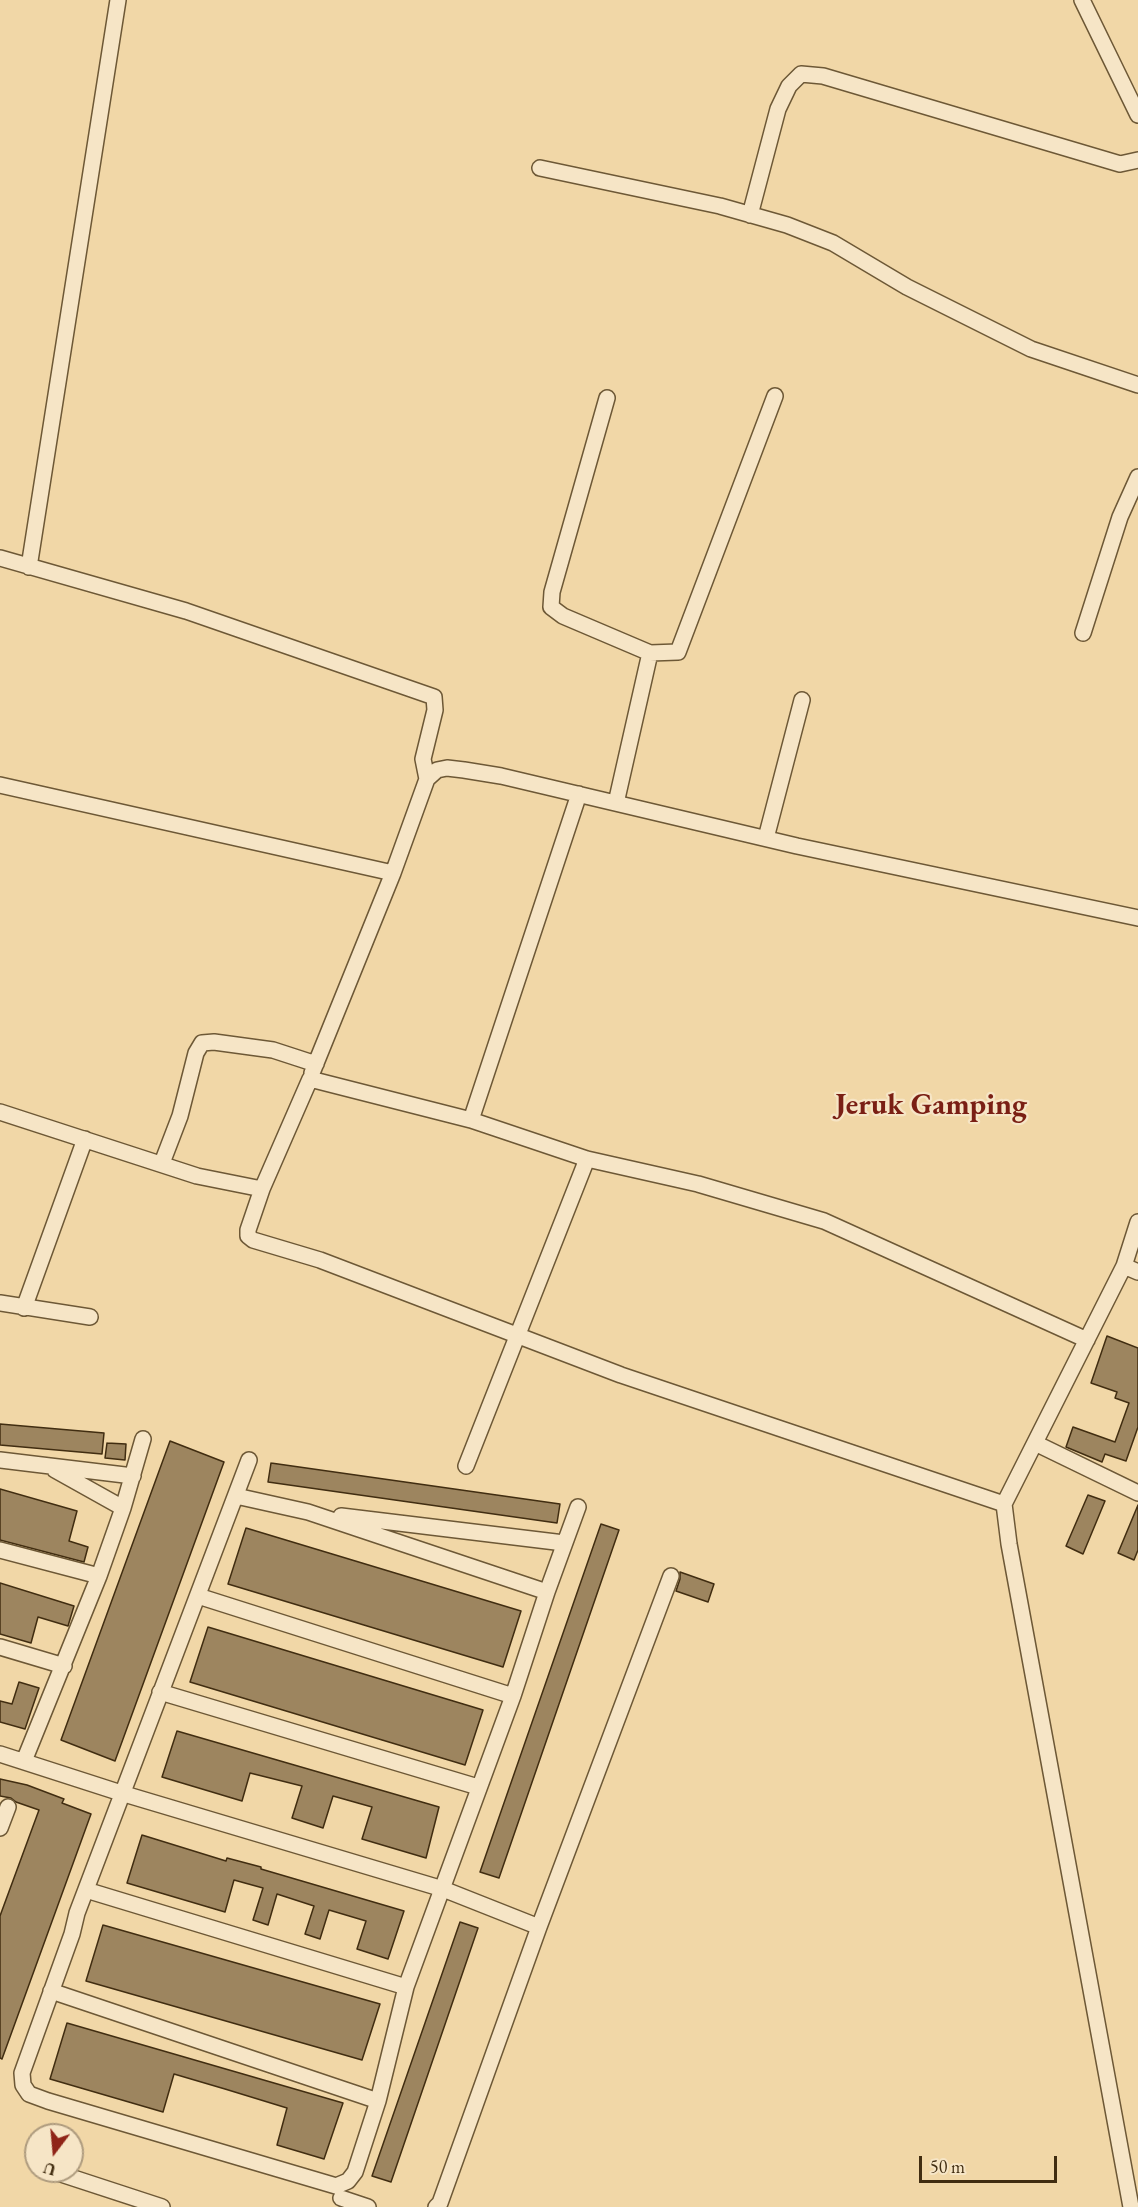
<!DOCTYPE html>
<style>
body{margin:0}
#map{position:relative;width:1138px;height:2207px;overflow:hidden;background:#f1d7a7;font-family:"EB Garamond",serif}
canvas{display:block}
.north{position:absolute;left:24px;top:2123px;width:60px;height:60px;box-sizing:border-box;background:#f6e5c6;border:2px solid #ae9b7e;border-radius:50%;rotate:196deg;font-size:16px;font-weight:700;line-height:24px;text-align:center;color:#412d11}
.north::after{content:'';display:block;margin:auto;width:21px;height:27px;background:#8f2418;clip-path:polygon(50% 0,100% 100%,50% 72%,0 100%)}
.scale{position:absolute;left:919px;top:2156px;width:138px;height:27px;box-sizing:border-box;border:3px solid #412d11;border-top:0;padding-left:8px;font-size:18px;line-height:21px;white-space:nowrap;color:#412d11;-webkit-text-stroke:4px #f6e5c6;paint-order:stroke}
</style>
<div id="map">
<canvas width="1138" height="2207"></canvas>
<div class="north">U</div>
<div class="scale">50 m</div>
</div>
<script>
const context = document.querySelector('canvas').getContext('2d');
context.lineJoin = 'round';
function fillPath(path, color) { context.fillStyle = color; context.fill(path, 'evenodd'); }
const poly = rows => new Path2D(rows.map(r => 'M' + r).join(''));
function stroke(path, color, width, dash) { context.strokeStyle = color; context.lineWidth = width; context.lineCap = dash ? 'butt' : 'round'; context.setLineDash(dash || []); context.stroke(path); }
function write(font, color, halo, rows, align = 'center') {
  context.font = font + ' "EB Garamond",serif'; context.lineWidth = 4.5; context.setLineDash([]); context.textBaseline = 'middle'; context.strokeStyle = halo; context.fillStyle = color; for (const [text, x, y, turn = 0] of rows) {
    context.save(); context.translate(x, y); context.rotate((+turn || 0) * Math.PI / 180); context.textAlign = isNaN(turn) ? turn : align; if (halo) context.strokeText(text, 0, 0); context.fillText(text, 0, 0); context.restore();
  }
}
const building = poly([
 [1107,1336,1138,1348,1138,1427,1126,1461,1105,1454,1102,1462,1066,1447,1073,1427,1115,1442,1129,1403,1115,1398,1117,1392,1091,1383,1107,1336],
 [0,1424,104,1433,102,1454,0,1445,0,1424],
 [170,1441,224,1462,115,1761,61,1740,170,1441],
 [107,1443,126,1444,125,1460,105,1458,107,1443],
 [271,1463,560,1504,557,1523,268,1482,271,1463],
 [0,1489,77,1511,69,1541,88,1547,84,1562,0,1540,0,1489],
 [1088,1495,1105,1501,1083,1554,1066,1546,1088,1495],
 [1138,1505,1138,1550,1134,1560,1118,1553,1138,1505],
 [601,1524,619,1530,499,1878,480,1872,601,1524],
 [246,1528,521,1611,503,1667,228,1584,246,1528],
 [680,1572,714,1584,708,1602,676,1591,680,1579,680,1572],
 [0,1583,74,1606,68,1626,38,1617,31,1643,0,1634,0,1583],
 [208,1627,483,1710,465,1765,190,1682,208,1627],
 [19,1682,39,1688,25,1729,0,1722,0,1701,12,1704,19,1682],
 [177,1731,439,1807,426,1858,362,1839,372,1807,333,1796,323,1828,292,1818,302,1786,250,1773,242,1801,162,1777,177,1731],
 [0,1779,27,1785,64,1799,62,1803,91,1814,2,2059,0,2058,0,1916,39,1810,16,1802,11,1798,0,1796,0,1779],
 [142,1835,226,1861,227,1858,261,1867,261,1869,404,1911,388,1959,357,1949,366,1921,329,1910,320,1939,305,1934,314,1906,277,1894,268,1925,253,1920,263,1888,234,1880,225,1912,127,1883,142,1835],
 [460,1922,478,1928,391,2182,372,2176,460,1922],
 [103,1925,380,2004,362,2060,86,1981,103,1925],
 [67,2023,343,2103,324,2159,277,2145,287,2108,225,2089,174,2074,163,2112,50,2079,67,2023]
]);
const minor = poly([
 [1082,0,1138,115],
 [540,168,720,206,787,225,833,243,907,287,1031,349,1138,385],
 [750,215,778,109,789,86,801,74,823,76,1120,164,1138,160],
 [607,398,552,592,551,607,563,616,650,653,616,803],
 [0,558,186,611,434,697,435,710,423,759,427,779],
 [29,567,118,0],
 [1083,633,1120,517,1138,477],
 [650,653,678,652,775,396],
 [0,785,393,873,427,779,437,770,447,768,464,770,501,776,797,846,1138,918],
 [766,838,802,700],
 [312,1073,393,873],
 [0,1112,197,1176,262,1189],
 [471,1120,579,794],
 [162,1163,180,1116,196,1053,202,1043,214,1042,273,1050,316,1064],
 [1124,1266,1138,1272],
 [0,1303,90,1317],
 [24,1308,85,1139],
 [1035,1443,1138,1493],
 [0,1460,133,1476],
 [249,1460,77,1913,72,1934,22,2073,23,2085,29,2094,48,2101,336,2186,348,2181,355,2172,378,2101,406,1987,513,1696,547,1592,578,1507],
 [466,1466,587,1159],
 [55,1470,123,1508],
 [236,1496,308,1512,547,1592],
 [1004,1504,621,1375,320,1260,253,1240,248,1236,248,1230,262,1189,310,1079,471,1120,587,1159,698,1184,824,1221,1087,1340],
 [341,1516,564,1543],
 [0,1550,99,1576],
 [198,1596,513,1696],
 [0,1647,64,1666],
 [160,1692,478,1787],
 [0,1754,121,1793,443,1889,539,1927],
 [24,1761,99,1576,123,1508,143,1439],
 [0,1828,8,1807],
 [86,1890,406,1987],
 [51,1991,378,2101],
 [52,2171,162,2207],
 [341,2198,368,2207],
 [436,2207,440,2203,539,1927,671,1576],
 [1131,2207,1009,1544,1004,1504,1124,1266,1138,1222]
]);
const quarterNames = [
 ["Jeruk Gamping",931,1106]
];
fillPath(building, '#9d855f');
stroke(building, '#412d11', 1.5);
stroke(minor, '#6d5836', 18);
stroke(minor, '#f6e5c6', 15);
write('bold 30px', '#7a1f14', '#f6e5c6', quarterNames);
</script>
